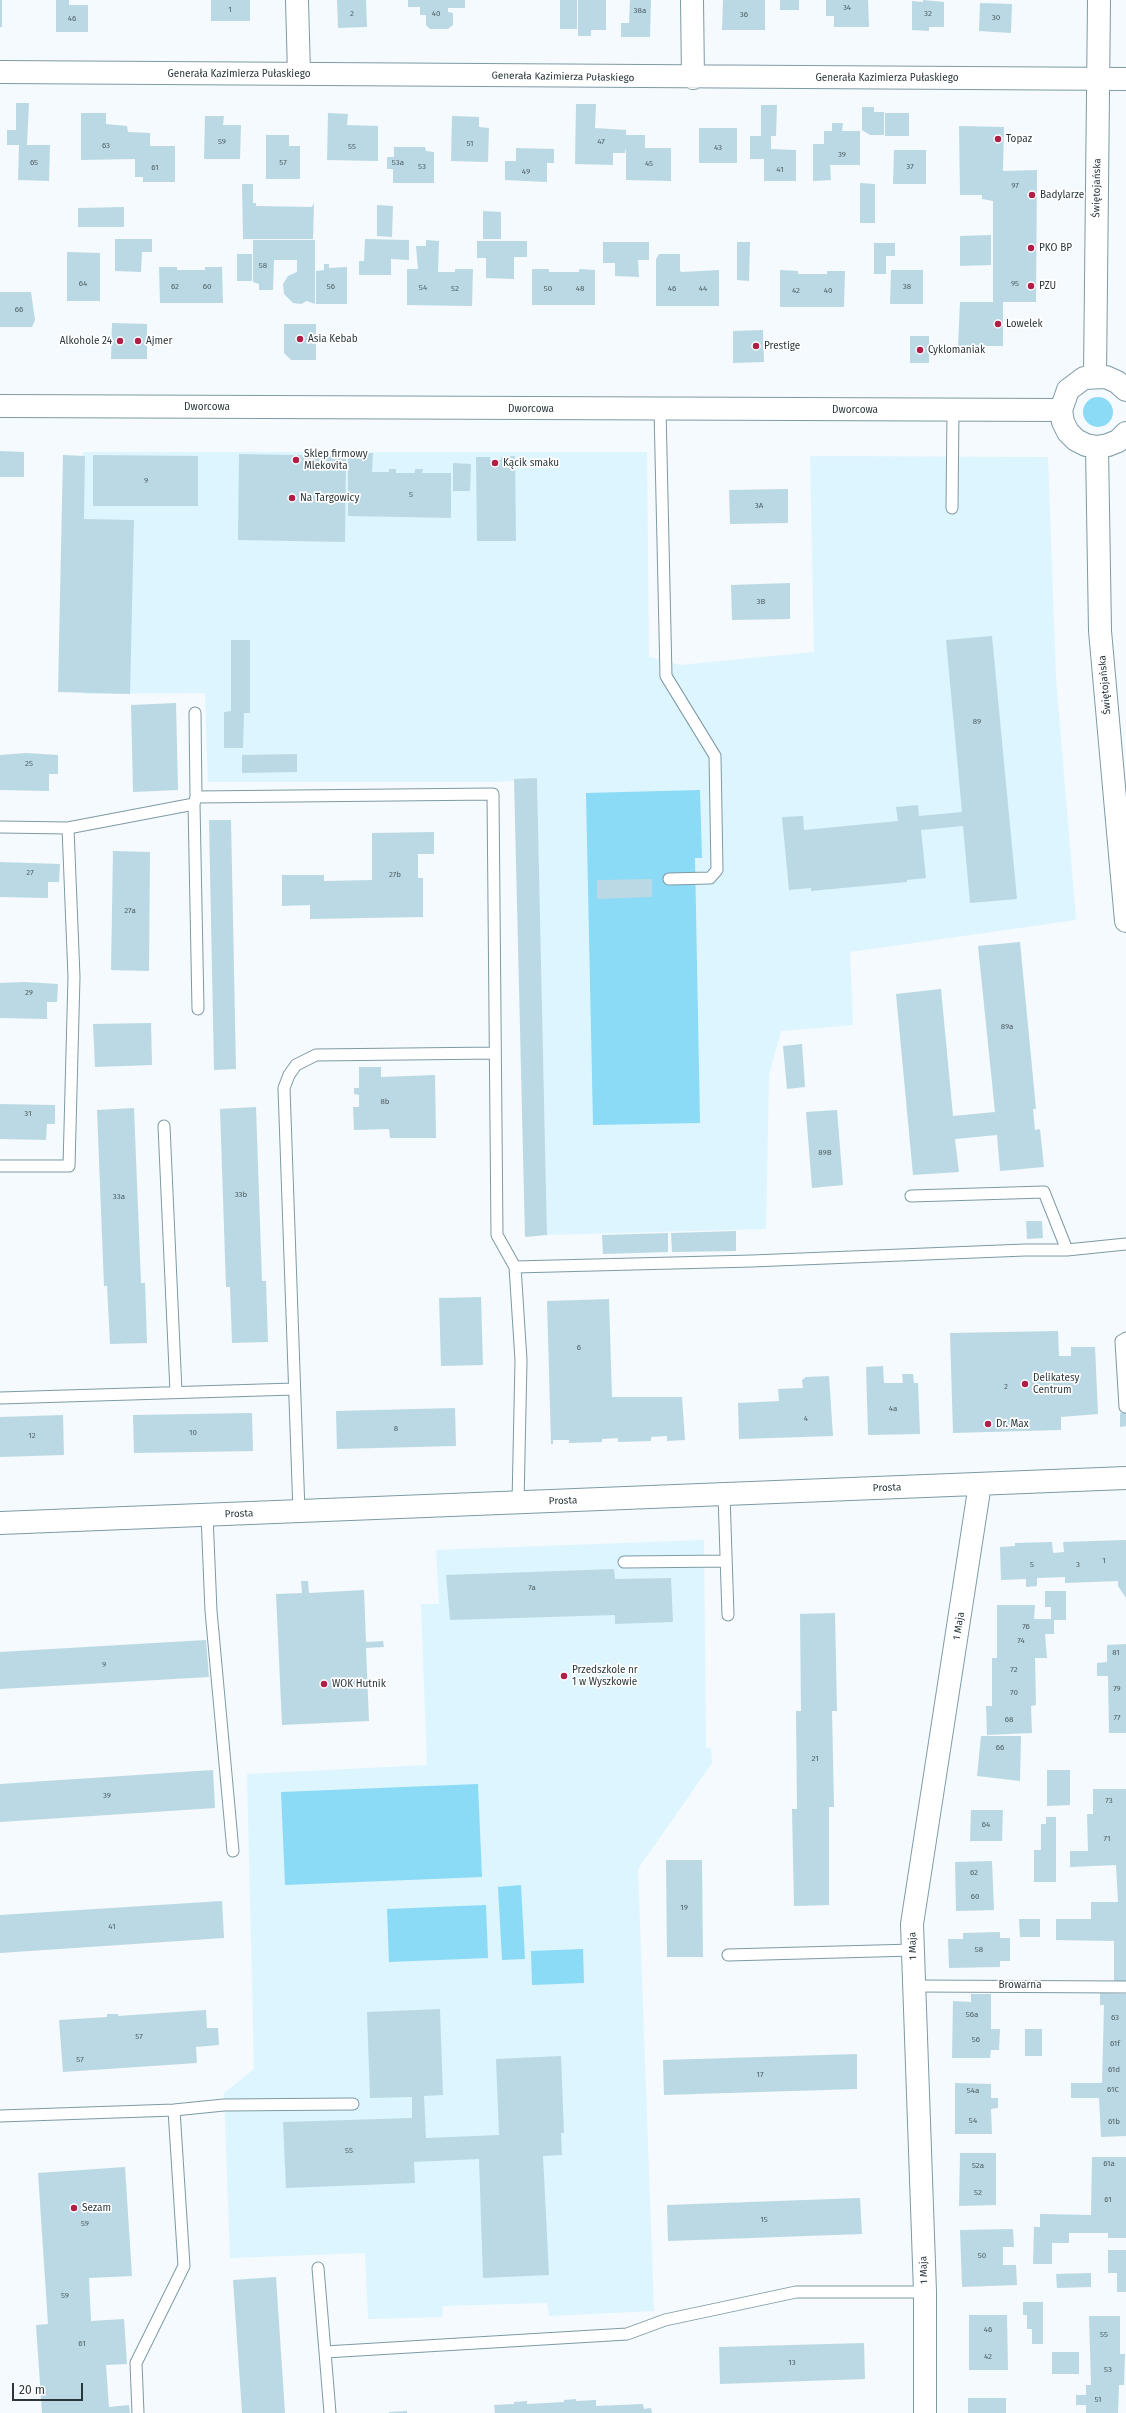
<!DOCTYPE html>
<meta charset="utf-8">
<style>
body{margin:0}
#map{position:relative;width:1126px;height:2413px;overflow:hidden;background:#f4fafd;font-family:"Fira Sans",sans-serif}
canvas{display:block}
.scale{position:absolute;left:12px;top:2383px;width:71px;height:18px;box-sizing:border-box;border:2px solid #2a363a;border-top:0;padding-left:5px;font-size:12px;line-height:14px;white-space:nowrap;color:#2a363a;-webkit-text-stroke:3px #fff;paint-order:stroke}
</style>
<div id="map">
<canvas width="1126" height="2413"></canvas>
<div class="scale">20 m</div>
</div>
<script>
const context = document.querySelector('canvas').getContext('2d');
context.lineJoin = 'round';
function fillPath(path, color) { context.fillStyle = color; context.fill(path, 'evenodd'); }
const poly = rows => new Path2D(rows.map(r => 'M' + r).join(''));
function stroke(path, color, width, dash) { context.strokeStyle = color; context.lineWidth = width; context.lineCap = dash ? 'butt' : 'round'; context.setLineDash(dash || []); context.stroke(path); }
function write(font, color, halo, rows, align = 'center') {
  context.font = font + ' "Fira Sans",sans-serif'; context.lineWidth = 3.5; context.setLineDash([]); context.textBaseline = 'middle'; context.strokeStyle = halo; context.fillStyle = color; for (const [text, x, y, turn = 0] of rows) {
    context.save(); context.translate(x, y); context.rotate((+turn || 0) * Math.PI / 180); context.textAlign = isNaN(turn) ? turn : align; if (halo) context.strokeText(text, 0, 0); context.fillText(text, 0, 0); context.restore();
  }
}
const built = poly([
 [83,452,647,452,649,657,680,665,814,652,810,456,1048,457,1056,679,1076,920,850,952,853,1025,781,1031,769,1075,766,1229,547,1235,537,779,495,782,208,782,205,693,84,694],
 [704,1540,706,1748,711,1748,712,1763,638,1869,654,2311,549,2316,547,2303,443,2306,442,2317,368,2319,365,2253,230,2258,224,2093,254,2069,247,1774,427,1765,421,1604,439,1604,436,1550]
]);
const green = poly([
 '1083 412a15 15 0 1 1 30 0a15 15 0 1 1-30 0Z',
 [700,790,702,858,695,858,700,1123,593,1125,586,793],
 [478,1784,482,1877,285,1885,281,1792],
 [521,1885,525,1959,502,1960,498,1887],
 [486,1905,488,1958,389,1962,387,1909],
 [583,1949,584,1983,532,1985,531,1951]
]);
const building = poly([
 [0,0,2,0,2,27,0,27],
 [56,0,69,0,69,5,88,5,88,32,56,32],
 [211,0,250,0,250,21,211,21],
 [337,0,366,0,367,27,338,28],
 [408,0,465,0,465,8,448,8,448,12,453,13,453,25,448,29,430,29,426,25,426,15,420,15,420,7,408,7],
 [560,0,577,0,577,29,560,29],
 [578,0,606,0,606,30,591,30,591,36,578,36],
 [630,0,651,0,650,37,621,37,621,23,629,23],
 [723,0,765,0,765,30,722,30],
 [780,0,799,0,799,10,780,10],
 [826,0,868,0,869,27,834,27,834,16,826,16],
 [923,0,944,2,944,27,929,27,929,31,912,30,912,1,923,2],
 [980,3,1012,4,1011,33,979,31],
 [16,103,29,103,27,145,50,145,49,181,18,180,19,145,7,145,7,130,16,130],
 [576,104,596,104,595,128,626,130,626,135,645,135,645,148,671,148,671,181,626,180,626,148,625,153,613,153,613,165,575,164],
 [761,105,777,105,776,136,771,136,771,149,796,150,796,181,764,181,764,159,750,159,750,136,761,136],
 [862,107,874,107,874,112,884,112,884,135,870,135,862,130],
 [81,113,106,113,106,124,127,126,128,132,150,133,150,146,175,146,175,182,143,182,143,177,135,177,135,159,81,160],
 [328,113,348,114,347,125,378,126,378,161,327,160],
 [885,113,909,113,909,136,885,136],
 [205,116,224,116,223,125,241,125,240,159,204,159],
 [452,116,479,117,479,127,489,128,488,162,451,161],
 [832,123,843,123,842,131,860,131,860,165,830,165,831,180,813,181,813,144,824,144,824,131,832,131],
 [959,126,1004,127,1003,171,1037,170,1036,302,1003,302,1003,346,958,346,960,302,993,302,993,201,982,199,982,195,960,195],
 [699,128,737,128,737,163,699,163],
 [266,135,289,135,289,146,300,146,300,179,266,179],
 [394,147,425,147,426,151,434,152,434,183,393,183,393,169,387,169,387,157,394,157],
 [516,148,554,149,554,163,547,163,547,182,505,180,505,161,516,161],
 [894,150,926,150,926,184,893,184],
 [860,183,875,184,875,223,860,223],
 [242,184,253,184,253,203,256,203,256,206,312,207,314,203,313,239,243,239],
 [377,205,393,206,392,237,377,236],
 [124,207,124,227,78,227,78,208],
 [483,211,501,212,501,239,483,239],
 [991,235,991,265,960,266,960,236],
 [115,239,152,239,152,252,142,252,141,272,115,271],
 [365,239,409,240,409,260,391,259,391,275,359,275,359,261,364,261],
 [253,240,315,240,315,304,307,301,301,304,293,303,284,294,283,284,288,276,297,272,297,260,274,260,273,290,259,290,259,284,253,282],
 [426,240,439,241,438,272,455,272,455,269,473,269,472,306,407,305,407,269,418,269,416,246,426,246],
 [477,241,527,241,527,257,514,257,514,279,486,278,486,258,477,258],
 [603,242,649,242,649,260,638,260,639,277,615,276,615,263,603,263],
 [737,242,750,242,749,281,737,280],
 [874,243,895,243,895,256,886,256,886,274,874,274],
 [67,252,100,253,100,301,67,301],
 [237,254,252,254,252,281,237,281],
 [659,254,680,254,680,271,682,272,719,270,719,306,656,306,656,259],
 [324,264,329,264,329,268,347,267,347,304,316,304,316,271,324,270],
 [159,267,177,267,177,270,205,270,205,267,222,267,223,303,160,303],
 [532,269,549,269,549,272,579,272,579,269,595,270,595,305,532,305],
 [780,270,798,271,798,274,827,274,827,271,845,271,844,307,780,307],
 [891,270,923,270,923,304,890,304],
 [0,292,31,292,35,320,32,327,0,327],
 [112,323,147,324,147,359,111,359],
 [284,324,316,324,316,360,291,360,284,353],
 [763,330,764,362,733,363,733,331],
 [910,336,929,336,929,363,910,363],
 [0,451,24,452,24,477,0,477],
 [348,453,373,453,372,472,389,472,389,469,396,469,396,473,415,473,415,469,423,469,422,473,451,473,451,518,348,516],
 [239,454,346,456,345,542,238,540],
 [63,455,85,456,84,519,134,520,130,694,58,692],
 [93,455,198,456,198,506,93,506],
 [515,456,516,541,477,541,476,457,490,457,490,460,501,460,501,457],
 [453,463,471,464,470,491,453,491],
 [788,489,788,523,730,524,729,490],
 [790,583,790,619,732,620,731,585],
 [992,636,1017,899,970,903,963,826,921,830,926,878,907,880,907,882,811,891,811,888,789,890,782,817,803,816,804,830,898,821,896,807,918,805,919,816,962,812,946,640],
 [231,640,250,640,250,713,244,713,243,748,224,748,224,712,231,711],
 [176,703,178,790,133,792,131,705],
 [26,753,58,755,58,774,49,774,49,791,0,790,0,755],
 [297,754,297,772,242,773,242,755],
 [537,778,547,1235,525,1237,514,779],
 [209,820,231,820,236,1069,214,1070],
 [434,832,434,854,418,854,418,878,423,878,423,917,310,919,310,905,282,906,282,875,324,875,324,881,372,880,372,833],
 [113,851,150,852,149,971,111,970],
 [0,862,60,864,59,882,48,882,48,898,0,897],
 [652,879,652,897,597,899,597,880],
 [1020,942,1036,1109,1033,1109,1035,1130,1040,1129,1044,1167,1000,1171,997,1135,955,1139,959,1172,913,1175,896,994,941,989,953,1116,995,1112,978,946],
 [24,982,58,984,57,1002,47,1002,47,1019,0,1018,0,983],
 [151,1023,152,1065,95,1067,93,1024],
 [802,1044,805,1087,787,1089,783,1046],
 [359,1067,381,1067,381,1077,435,1075,436,1138,390,1138,389,1129,354,1130,353,1107,359,1107,359,1095,354,1094,354,1088,359,1088],
 [0,1104,55,1105,55,1124,47,1124,46,1140,0,1139],
 [256,1107,262,1281,266,1281,268,1342,232,1343,230,1287,226,1287,220,1109],
 [134,1108,141,1283,145,1283,147,1343,110,1344,107,1286,104,1286,97,1110],
 [837,1110,843,1185,812,1188,806,1112],
 [1026,1221,1042,1221,1043,1238,1027,1239],
 [736,1231,736,1251,672,1252,671,1233],
 [668,1233,668,1252,603,1254,602,1235],
 [481,1297,483,1365,441,1366,439,1298],
 [609,1299,612,1397,682,1397,685,1440,667,1441,667,1436,651,1437,651,1441,618,1442,618,1438,602,1439,602,1442,569,1443,569,1440,553,1440,553,1444,551,1444,547,1301],
 [1058,1331,1059,1356,1071,1356,1071,1347,1095,1347,1098,1414,1061,1417,1061,1430,953,1433,950,1333],
 [883,1366,884,1383,903,1383,902,1374,913,1374,914,1383,918,1383,920,1434,868,1435,866,1367],
 [829,1376,833,1436,739,1439,738,1403,779,1401,778,1389,803,1388,802,1380,806,1377],
 [455,1408,456,1446,337,1449,336,1411],
 [252,1413,253,1451,134,1453,133,1415],
 [1120,1413,1126,1413,1126,1426,1120,1427],
 [63,1415,64,1455,0,1457,0,1417],
 [1126,1540,1126,1598,1118,1586,1118,1581,1065,1583,1065,1577,1037,1578,1037,1586,1026,1587,1026,1579,1001,1580,1000,1547,1015,1546,1015,1543,1052,1542,1053,1553,1064,1552,1063,1542],
 [614,1569,615,1579,671,1578,673,1622,615,1624,615,1615,450,1620,446,1575],
 [301,1581,308,1581,309,1593,364,1590,366,1642,383,1641,384,1647,366,1648,369,1721,282,1725,276,1594,302,1593],
 [1045,1591,1066,1591,1066,1620,1054,1620,1054,1634,1045,1634,1047,1658,1035,1658,1036,1705,1031,1706,1032,1733,987,1735,986,1706,992,1706,992,1658,997,1658,997,1605,1035,1605,1034,1619,1051,1619,1051,1607,1045,1607],
 [835,1613,837,1711,832,1711,834,1807,829,1807,829,1905,794,1906,792,1809,797,1809,796,1711,801,1711,800,1614],
 [206,1640,209,1677,0,1689,0,1652],
 [1126,1644,1126,1733,1109,1733,1108,1676,1097,1676,1097,1663,1107,1662,1107,1645],
 [981,1736,1021,1736,1020,1781,977,1776],
 [213,1770,215,1808,0,1822,0,1784],
 [1047,1770,1070,1770,1070,1805,1047,1806],
 [1093,1789,1126,1789,1126,1981,1114,1981,1114,1941,1056,1940,1056,1919,1091,1919,1091,1902,1118,1902,1116,1865,1070,1867,1070,1851,1088,1851,1087,1814,1093,1814],
 [971,1810,1003,1810,1002,1841,970,1841],
 [1046,1817,1056,1817,1056,1882,1034,1882,1034,1850,1041,1850,1041,1824,1046,1824],
 [666,1860,702,1860,703,1957,667,1957],
 [992,1861,994,1910,956,1911,955,1862],
 [222,1901,224,1938,0,1953,0,1915],
 [1019,1919,1040,1919,1040,1937,1020,1937],
 [1000,1932,1000,1938,1010,1938,1010,1961,1000,1961,1000,1967,949,1968,948,1939,963,1939,963,1933],
 [1100,1993,1126,1994,1126,2136,1101,2137,1099,2098,1071,2098,1071,2083,1102,2083,1104,2005,1100,2005],
 [971,1994,991,1994,991,2029,1000,2029,999,2050,991,2050,990,2058,952,2058,953,2001,971,2002],
 [440,2009,443,2095,424,2096,426,2138,499,2135,496,2059,561,2056,564,2133,561,2133,562,2155,543,2156,549,2275,483,2278,479,2159,414,2162,415,2183,286,2188,283,2122,412,2118,412,2097,370,2098,367,2012],
 [206,2010,207,2028,218,2028,219,2045,196,2047,197,2063,63,2072,59,2020,107,2017,107,2014,118,2014,118,2016],
 [1025,2029,1042,2029,1042,2056,1025,2056],
 [857,2054,857,2089,664,2095,663,2060],
 [955,2083,991,2084,991,2098,998,2098,998,2108,991,2109,992,2134,955,2134],
 [960,2153,996,2153,996,2205,959,2206],
 [1092,2157,1126,2157,1126,2238,1108,2238,1108,2233,1069,2233,1069,2243,1052,2243,1052,2264,1033,2264,1034,2227,1040,2227,1040,2214,1091,2215],
 [125,2167,132,2276,89,2278,91,2321,124,2319,127,2364,106,2365,109,2407,129,2405,130,2413,42,2413,36,2325,48,2324,38,2173],
 [860,2198,862,2234,668,2241,667,2205],
 [1013,2229,1014,2247,1003,2247,1003,2265,1016,2265,1017,2285,962,2287,960,2230],
 [1108,2250,1126,2250,1126,2292,1117,2292,1117,2273,1108,2273],
 [1091,2273,1091,2287,1057,2288,1056,2274],
 [276,2277,285,2413,242,2413,233,2280],
 [1023,2302,1043,2302,1043,2344,1032,2344,1032,2329,1027,2329,1027,2315,1023,2315],
 [969,2315,1007,2315,1008,2370,969,2370],
 [1089,2316,1120,2316,1120,2354,1125,2354,1124,2385,1119,2385,1118,2413,1086,2413,1086,2405,1076,2405,1076,2395,1086,2395,1086,2385,1091,2385],
 [864,2343,865,2379,720,2384,719,2347],
 [1052,2352,1079,2352,1079,2374,1052,2374],
 [968,2398,1006,2398,1006,2413,968,2413],
 [576,2399,576,2401,596,2400,596,2406,643,2404,644,2409,651,2408,652,2413,495,2413,494,2405,514,2404,514,2402,527,2401,527,2404,564,2402,564,2400],
 [407,2411,407,2413,389,2413,389,2412]
]);
const service = poly([
 [660,409,666,676,715,756,717,870,710,878,669,879],
 [952,508,953,410],
 [195,713,196,797],
 [0,827,68,828,194,804],
 [198,1009,194,804,196,797,493,794,497,1235,515,1267,521,1360,518,1503],
 [164,1126,176,1392],
 [0,1166,69,1166,74,977,68,828],
 [911,1196,1044,1192,1067,1250],
 [515,1267,752,1261,1025,1250,1067,1250,1126,1244],
 [0,1398,294,1389],
 [1125,1407,1121,1341,1126,1338],
 [724,1495,728,1615],
 [299,1512,284,1088,289,1075,296,1065,316,1055,495,1053],
 [207,1515,211,1611,233,1851],
 [624,1562,726,1561],
 [728,1955,913,1950],
 [914,1986,1126,1987],
 [0,2116,174,2110,224,2105,353,2104],
 [318,2268,325,2352],
 [138,2413,136,2363,184,2266,174,2110],
 [330,2413,325,2352,627,2334,665,2320,796,2292,925,2292]
]);
const minor = poly([
 [297,0,299,74],
 [692,0,693,78],
 [0,72,1126,79],
 [0,1523,1126,1478],
 [925,2413,925,2292,912,1924,980,1484]
]);
const tertiary = poly([
 [1095,376,1099,0],
 [1126,390,1117,382,1106,377,1084,378,1068,390,1061,410,1063,422,1068,432,1076,440,1086,445,1097,447,1108,445,1118,441,1126,433],
 [0,406,1061,410],
 [1097,447,1100,631,1126,921]
]);
const markers = [
 [998,139,4,"#b11f46"],
 [1032,195,4,"#b11f46"],
 [1031,248,4,"#b11f46"],
 [1031,286,4,"#b11f46"],
 [998,324,4,"#b11f46"],
 [300,339,4,"#b11f46"],
 [120,341,4,"#b11f46"],
 [138,341,4,"#b11f46"],
 [756,346,4,"#b11f46"],
 [920,350,4,"#b11f46"],
 [296,460,4,"#b11f46"],
 [495,463,4,"#b11f46"],
 [292,498,4,"#b11f46"],
 [1025,1384,4,"#b11f46"],
 [988,1424,4,"#b11f46"],
 [564,1676,4,"#b11f46"],
 [324,1684,4,"#b11f46"],
 [74,2208,4,"#b11f46"]
];
const numberNames = [
 ["34",847,8],
 ["1",230,10],
 ["38a",640,11],
 ["2",352,14],
 ["40",436,14],
 ["32",928,14],
 ["36",744,15],
 ["30",996,18],
 ["46",72,19],
 ["59",222,142],
 ["47",601,142],
 ["51",470,144],
 ["63",106,146],
 ["55",352,147],
 ["43",718,148],
 ["39",842,155],
 ["65",34,163],
 ["57",283,163],
 ["53a",398,163],
 ["45",649,164],
 ["53",422,167],
 ["37",910,167],
 ["61",155,168],
 ["41",780,170],
 ["49",526,172],
 ["97",1015,186],
 ["58",263,266],
 ["64",83,284],
 ["95",1015,284],
 ["62",175,287],
 ["60",207,287],
 ["56",331,287],
 ["38",907,287],
 ["54",423,288],
 ["52",455,289],
 ["50",548,289],
 ["48",580,289],
 ["46",672,289],
 ["44",703,289],
 ["42",796,291],
 ["40",828,291],
 ["66",19,310],
 ["9",146,481],
 ["5",411,495],
 ["3A",759,506],
 ["3B",761,602],
 ["89",977,722],
 ["25",29,764],
 ["27",30,873],
 ["27b",395,875],
 ["27a",130,911],
 ["29",29,993],
 ["89a",1007,1027],
 ["8b",385,1102],
 ["31",28,1114],
 ["89B",825,1153],
 ["33b",241,1195],
 ["33a",119,1197],
 ["6",579,1348],
 ["2",1006,1387],
 ["4a",893,1409],
 ["4",806,1419],
 ["8",396,1429],
 ["10",193,1433],
 ["12",32,1436],
 ["1",1104,1561],
 ["5",1032,1565],
 ["3",1078,1565],
 ["7a",532,1588],
 ["76",1026,1627],
 ["74",1021,1641],
 ["81",1116,1653],
 ["9",104,1665],
 ["72",1014,1670],
 ["79",1117,1689],
 ["70",1014,1693],
 ["77",1117,1718],
 ["68",1009,1720],
 ["66",1000,1748],
 ["21",815,1759],
 ["39",107,1796],
 ["73",1109,1801],
 ["64",986,1825],
 ["71",1107,1839],
 ["62",974,1873],
 ["60",975,1897],
 ["19",684,1908],
 ["41",112,1927],
 ["58",979,1950],
 ["56a",972,2015],
 ["63",1115,2018],
 ["57",139,2037],
 ["56",976,2040],
 ["61f",1115,2044],
 ["57",80,2060],
 ["61d",1114,2070],
 ["17",760,2075],
 ["61C",1113,2090],
 ["54a",973,2091],
 ["54",973,2121],
 ["61b",1114,2122],
 ["55",349,2151],
 ["61a",1109,2164],
 ["52a",978,2166],
 ["52",978,2193],
 ["61",1108,2200],
 ["15",764,2220],
 ["59",85,2224],
 ["50",982,2256],
 ["59",65,2296],
 ["46",988,2330],
 ["55",1104,2335],
 ["61",82,2344],
 ["42",988,2357],
 ["13",792,2363],
 ["53",1108,2370],
 ["51",1098,2400]
];
const streetNames = [
 ["Generała Kazimierza Pułaskiego",239,74],
 ["Generała Kazimierza Pułaskiego",563,77,1],
 ["Generała Kazimierza Pułaskiego",887,78],
 ["Świętojańska",1097,188,-89],
 ["Dworcowa",207,407],
 ["Dworcowa",531,409],
 ["Dworcowa",855,410],
 ["Świętojańska",1105,685,-95],
 ["Prosta",887,1488,-2],
 ["Prosta",563,1501,-2],
 ["Prosta",239,1514,-2],
 ["1 Maja",959,1626,-81],
 ["1 Maja",913,1946,-92],
 ["Browarna",1020,1985],
 ["1 Maja",924,2270,-92]
];
const poiNames = [
 ["Topaz",1006,139],
 ["Badylarze",1040,195],
 ["PKO BP",1039,248],
 ["PZU",1039,286],
 ["Lowelek",1006,324],
 ["Asia Kebab",308,339],
 ["Alkohole 24",112,341,"right"],
 ["Ajmer",146,341],
 ["Prestige",764,346],
 ["Cyklomaniak",928,350],
 ["Sklep firmowy",304,454],
 ["Mlekovita",304,466],
 ["Kącik smaku",503,463],
 ["Na Targowicy",300,498],
 ["Delikatesy",1033,1378],
 ["Centrum",1033,1390],
 ["Dr. Max",996,1424],
 ["Przedszkole nr",572,1670],
 ["1 w Wyszkowie",572,1682],
 ["WOK Hutnik",332,1684],
 ["Sezam",82,2208]
];
fillPath(built, '#ddf5fe');
fillPath(green, '#8bdaf6');
fillPath(building, '#bbd9e4');
stroke(service, '#7e9aa5', 13);
stroke(minor, '#7e9aa5', 24);
stroke(tertiary, '#7e9aa5', 24);
stroke(service, '#fff', 11);
stroke(minor, '#fff', 22);
stroke(tertiary, '#fff', 22);
for (const [x, y, r, color] of markers) { const dot = new Path2D(); dot.arc(x, y, r, 0, 2 * Math.PI); context.fillStyle = color; context.fill(dot); stroke(dot, '#fff', 1.5); }
write('8px', '#4e5f64', null, numberNames);
write('10px', '#2a363a', '#fff', streetNames);
write('10px', '#2a363a', '#fff', poiNames, 'left');
</script>
